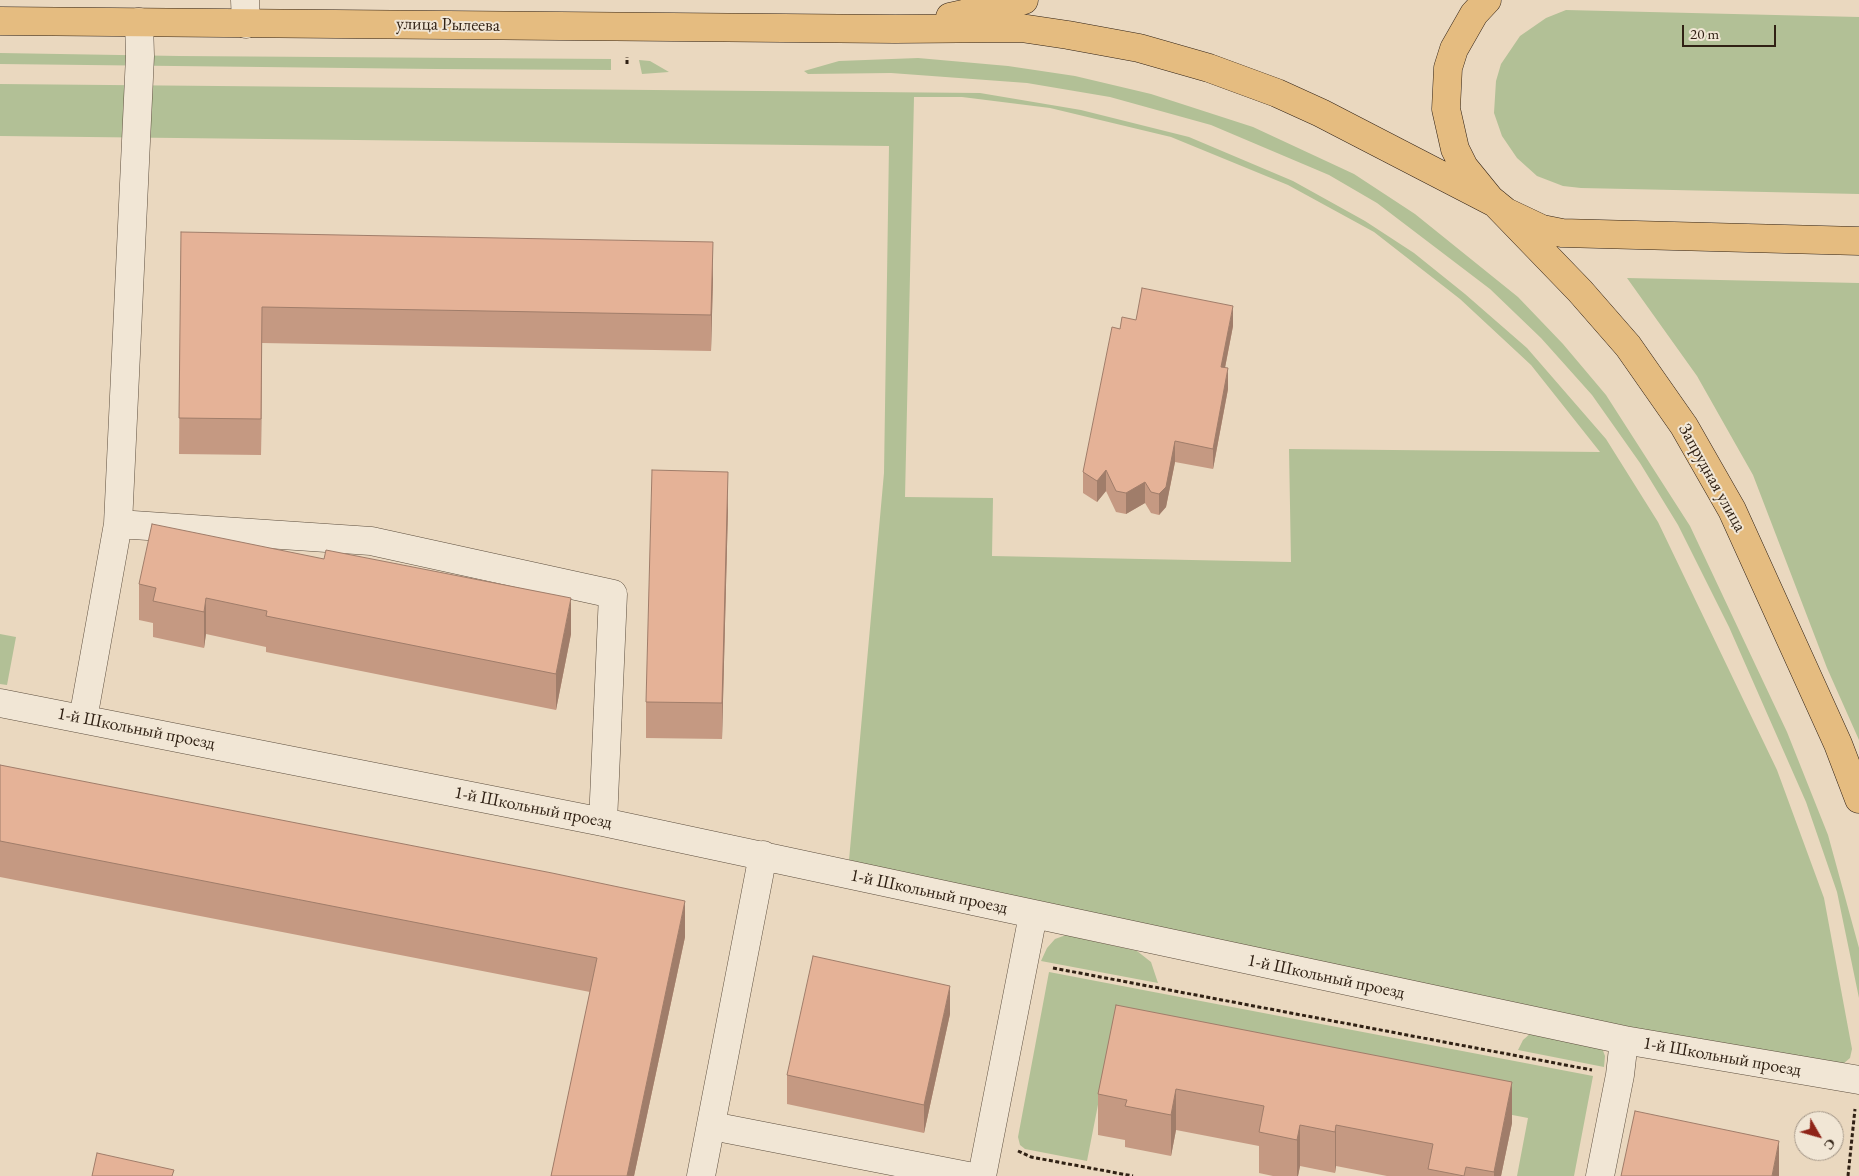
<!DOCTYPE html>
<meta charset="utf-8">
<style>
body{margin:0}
#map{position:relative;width:1859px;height:1176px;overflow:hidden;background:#ead8bf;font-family:"EB Garamond",serif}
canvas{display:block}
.north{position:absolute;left:1794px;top:1111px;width:50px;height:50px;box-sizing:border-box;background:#f1e6d5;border:1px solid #a49788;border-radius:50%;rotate:128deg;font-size:14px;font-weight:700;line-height:20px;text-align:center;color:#302114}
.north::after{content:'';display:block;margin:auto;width:18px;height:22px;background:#8f2418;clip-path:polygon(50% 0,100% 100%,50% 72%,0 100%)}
.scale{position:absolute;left:1682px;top:25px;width:94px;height:22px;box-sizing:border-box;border:2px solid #302114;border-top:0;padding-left:6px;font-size:15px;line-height:18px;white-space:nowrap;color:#302114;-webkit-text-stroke:4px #f1e6d5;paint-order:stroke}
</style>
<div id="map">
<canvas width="1859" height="1176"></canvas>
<div class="north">С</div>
<div class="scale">20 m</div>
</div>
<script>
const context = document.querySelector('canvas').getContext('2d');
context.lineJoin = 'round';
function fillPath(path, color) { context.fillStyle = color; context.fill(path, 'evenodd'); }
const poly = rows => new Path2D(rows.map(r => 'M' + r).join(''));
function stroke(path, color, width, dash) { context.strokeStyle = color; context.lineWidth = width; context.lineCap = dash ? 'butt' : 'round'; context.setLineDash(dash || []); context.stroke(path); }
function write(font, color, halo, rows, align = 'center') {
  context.font = font + ' "EB Garamond",serif'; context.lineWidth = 4; context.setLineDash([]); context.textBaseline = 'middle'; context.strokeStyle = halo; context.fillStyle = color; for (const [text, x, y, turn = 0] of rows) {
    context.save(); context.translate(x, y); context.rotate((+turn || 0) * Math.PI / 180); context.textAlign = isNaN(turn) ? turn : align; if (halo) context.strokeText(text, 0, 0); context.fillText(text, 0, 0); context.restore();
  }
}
const green = poly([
 [1566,10,1859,17,1859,194,1581,188,1563,186,1537,176,1517,158,1502,136,1494,113,1496,81,1501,64,1520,36,1546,18],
 [0,53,179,56,611,59,611,70,437,69,0,64],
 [918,58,1008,66,1075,76,1151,94,1253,127,1354,174,1415,214,1518,297,1563,344,1606,395,1690,526,1787,732,1828,835,1859,948,1859,998,1837,892,1806,802,1729,627,1678,525,1640,463,1592,395,1541,338,1490,289,1377,203,1329,175,1211,125,1110,97,1027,83,891,73,808,74,804,71,839,61],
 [639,60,650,61,669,72,642,74],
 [0,84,980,93,1081,110,1189,137,1293,181,1365,221,1414,253,1465,294,1527,348,1606,439,1658,522,1777,770,1824,898,1852,1049,1850,1058,1843,1064,1832,1066,1203,944,849,860,884,473,889,146,0,136],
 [914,97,962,97,1050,108,1171,137,1288,185,1374,232,1460,299,1531,365,1600,452,1289,449,1291,562,992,556,993,498,905,497],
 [1627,278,1859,283,1859,740,1827,668,1753,475,1697,376],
 [0,634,16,637,7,685,0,684],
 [1066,935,1137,951,1151,962,1158,983,1041,961,1047,948,1055,939],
 [1049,972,1593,1076,1574,1176,1517,1176,1528,1118,1111,1038,1087,1161,1025,1149,1020,1145,1018,1137],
 [1531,1033,1602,1048,1605,1056,1604,1067,1518,1050,1523,1040]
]);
const path = poly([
 [627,64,627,57],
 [1053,968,1592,1070],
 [1018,1151,1031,1157,1133,1176],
 [1848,1176,1855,1109]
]);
const minor = poly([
 [245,0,246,24],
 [118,524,140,56,139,22],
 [0,703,603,822,1624,1040,1859,1080],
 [83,719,118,524,371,541,613,594,603,822],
 [712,1126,968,1176],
 [701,1176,763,855],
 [982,1176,1033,915],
 [1600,1176,1620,1075,1624,1040]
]);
const major = poly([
 [1487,0,1474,14,1454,49,1448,68,1446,109,1455,149,1464,167,1490,199,1506,212,1542,229,1562,233,1859,241],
 [950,17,1024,0],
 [0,21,895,29,1021,28,1068,35,1139,48,1209,68,1277,93,1321,113,1495,203,1580,291,1628,346,1684,426,1732,510,1838,744,1859,799]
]);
const wall = poly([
 [181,232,713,278,711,351,262,343,261,455,179,454],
 [1136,320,1233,326,1225,368,1228,389,1213,469,1175,462,1166,507,1159,515,1151,513,1145,503,1126,514,1116,512,1106,491,1097,502,1083,493,1083,472,1120,329],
 [728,508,722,739,646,738,646,702],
 [139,584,571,634,556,710,266,652,266,647,206,634,204,648,153,637,153,623,139,620],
 [0,765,685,937,634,1176,551,1176,590,992,0,877],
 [1116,1005,1512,1123,1501,1176,1387,1176,1336,1166,1335,1173,1300,1166,1298,1176,1273,1176,1259,1173,1259,1146,1176,1130,1171,1156,1125,1147,1125,1140,1098,1135,1098,1094],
 [950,1014,924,1133,787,1104,787,1075]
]);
const shadedWall = poly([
 [713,242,713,278,711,351,711,315],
 [1233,306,1233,326,1221,388,1221,367],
 [262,307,262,343,261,455,261,419],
 [1228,368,1228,389,1213,469,1213,449],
 [1175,441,1175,462,1166,507,1159,515,1159,494],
 [1106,470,1106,491,1097,502,1097,481],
 [728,472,728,508,722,739,722,703],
 [1145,482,1145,503,1126,514,1126,493],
 [206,598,206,634,204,648,204,612],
 [571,598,571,634,556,710,556,674],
 [685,901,685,937,634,1176,627,1176],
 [950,986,950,1014,924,1133,924,1105],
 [1512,1082,1512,1123,1501,1176,1494,1176,1494,1172],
 [1176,1089,1176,1130,1171,1156,1171,1115],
 [1300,1125,1300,1166,1298,1176,1297,1176,1297,1140],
 [1336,1125,1336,1166,1335,1173,1335,1132],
 [1779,1141,1779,1176,1772,1176]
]);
const building = poly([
 [181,232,713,242,711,315,262,307,261,419,179,418,181,232],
 [1142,288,1233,306,1221,367,1228,368,1213,449,1175,441,1166,487,1159,494,1151,492,1145,482,1126,493,1116,491,1106,470,1097,481,1083,472,1112,327,1120,329,1122,317,1136,320,1142,288],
 [652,470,728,472,722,703,646,702,652,470],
 [152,524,324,559,326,550,571,598,556,674,266,616,267,611,206,598,204,612,153,601,156,588,139,584,152,524],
 [0,765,552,873,685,901,627,1176,551,1176,597,958,0,841,0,765],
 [813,956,950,986,924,1105,787,1075,813,956],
 [1116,1005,1512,1082,1494,1172,1466,1167,1464,1176,1428,1169,1433,1144,1336,1125,1335,1132,1300,1125,1297,1140,1259,1132,1264,1106,1176,1089,1171,1115,1125,1106,1127,1100,1098,1094,1116,1005],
 [1635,1111,1779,1141,1772,1176,1621,1176,1635,1111],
 [97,1153,174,1170,172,1176,92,1176,97,1153]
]);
const streetNames = [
 ["улица Рылеева",448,25,1],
 ["Запрудная улица",1712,478,61],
 ["1-й Школьный проезд",136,729,11],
 ["1-й Школьный проезд",533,808,11],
 ["1-й Школьный проезд",929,892,12],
 ["1-й Школьный проезд",1326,977,12],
 ["1-й Школьный проезд",1722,1057,10]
];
fillPath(green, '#b2c096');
stroke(minor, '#5e4f3f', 29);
stroke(major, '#302114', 29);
stroke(path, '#302114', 3, [4, 2.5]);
stroke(minor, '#f1e6d5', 28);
stroke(major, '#e5bc80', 28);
fillPath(wall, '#c59982');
fillPath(shadedWall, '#a07d6a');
fillPath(building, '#e5b297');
stroke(building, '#a07d6a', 1);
write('18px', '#302114', '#f1e6d5', streetNames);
</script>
